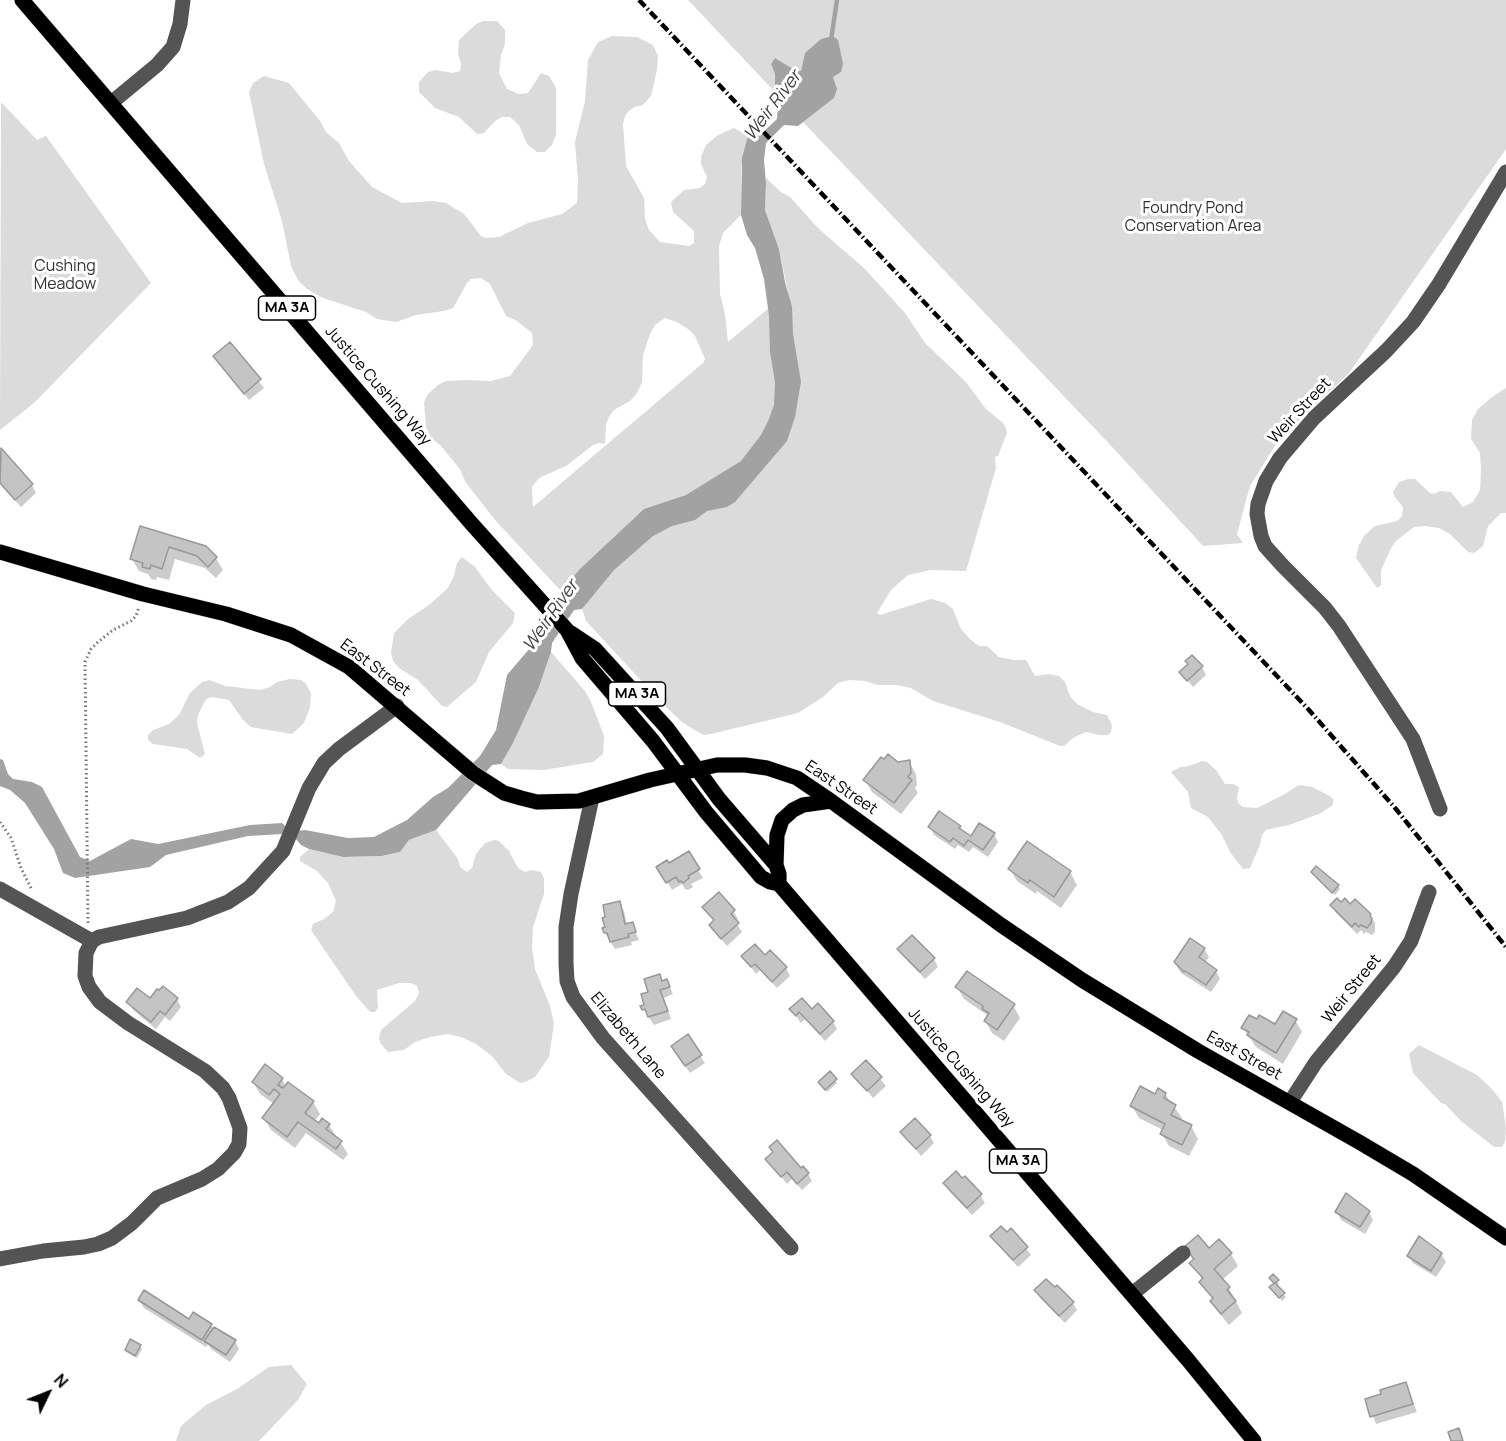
<!DOCTYPE html>
<style>
body{margin:0}
#map{position:relative;width:1506px;height:1441px;overflow:hidden;background:#fff;font-family:Manrope,sans-serif}
canvas{display:block}
.north{position:absolute;left:18px;top:1363px;width:60px;height:60px;-webkit-text-stroke:4px #fff;paint-order:stroke;rotate:47deg;font-size:16px;font-weight:700;line-height:24px;text-align:center;color:#000}
.north::after{content:'';display:block;margin:auto;width:21px;height:27px;background:#000;clip-path:polygon(50% 0,100% 100%,50% 72%,0 100%)}
</style>
<div id="map">
<canvas width="1506" height="1441"></canvas>
<div class="north">N</div>
</div>
<script>
const context = document.querySelector('canvas').getContext('2d');
context.lineJoin = 'round';
function fillPath(path, color) { context.fillStyle = color; context.fill(path, 'evenodd'); }
const poly = rows => new Path2D(rows.map(r => 'M' + r).join(''));
function stroke(path, color, width, dash) { context.strokeStyle = color; context.lineWidth = width; context.lineCap = dash ? 'butt' : 'round'; context.setLineDash(dash || []); context.stroke(path); }
function write(font, color, halo, rows, align = 'center') {
  context.font = font + ' Manrope,sans-serif'; context.lineWidth = 6; context.setLineDash([]); context.textBaseline = 'middle'; context.strokeStyle = halo; context.fillStyle = color; for (const [text, x, y, turn = 0] of rows) {
    context.save(); context.translate(x, y); context.rotate((+turn || 0) * Math.PI / 180); context.textAlign = isNaN(turn) ? turn : align; if (halo) context.strokeText(text, 0, 0); context.fillText(text, 0, 0); context.restore();
  }
}
const green = poly([
 [688,0,1506,0,1506,149,1349,373,1279,439,1250,486,1237,534,1243,543,1203,546,1115,450,803,122,834,98,805,53,801,71,793,69,775,58,771,64,775,74,775,92],
 [483,21,497,21,505,30,505,44,501,55,499,73,507,89,519,94,528,93,541,73,549,76,556,88,556,134,552,145,545,152,537,152,527,144,519,125,510,117,502,117,495,121,484,133,477,134,459,117,435,108,419,92,419,82,428,72,435,70,453,73,460,71,461,64,458,54,459,40,476,24],
 [612,36,637,37,653,45,658,56,657,70,651,96,643,105,634,107,628,112,625,116,623,124,626,166,644,198,645,219,649,230,660,242,689,246,694,243,694,231,673,212,671,202,684,190,700,188,705,184,707,177,701,164,701,157,706,145,718,135,734,128,748,136,741,168,741,215,723,233,719,246,720,294,725,314,728,342,788,292,779,249,765,210,766,178,781,192,790,197,819,229,865,269,905,313,925,343,965,381,986,409,1002,422,1005,426,1007,433,998,456,995,457,996,468,966,571,931,570,908,575,891,590,877,613,880,615,931,599,945,603,953,609,961,629,971,640,979,646,987,646,999,657,1014,660,1026,660,1035,676,1048,674,1059,676,1065,682,1070,696,1077,704,1093,712,1107,715,1112,725,1111,732,1108,735,1099,735,1086,732,1073,738,1064,746,1060,746,1000,722,933,701,911,688,896,685,878,685,865,681,849,680,838,683,823,697,798,713,711,734,704,735,698,732,682,722,662,703,586,621,582,609,584,606,566,586,561,591,496,521,466,483,460,469,440,445,431,438,426,427,424,402,428,394,438,385,446,381,466,380,491,381,510,376,533,345,532,333,517,321,506,316,490,284,481,278,471,279,467,283,453,308,444,311,416,315,396,322,377,319,366,312,323,298,307,289,298,280,291,266,282,221,264,164,249,92,253,83,264,76,289,83,320,121,326,132,339,143,349,161,372,187,402,203,434,201,446,203,464,214,481,236,486,238,499,237,528,223,562,214,577,203,578,180,575,142,585,101,588,60,598,42],
 [665,318,677,322,688,329,695,336,705,359,703,363,533,507,532,487,539,478,566,466,593,445,599,443,605,444,606,424,609,417,614,410,630,401,637,393,642,382,643,355,650,334,655,325],
 [1,102,37,140,46,136,151,283,34,403,0,430],
 [1506,388,1506,513,1501,513,1488,526,1483,546,1474,553,1468,552,1450,534,1439,528,1424,526,1414,527,1396,541,1391,548,1381,570,1381,585,1377,588,1356,558,1359,545,1364,536,1375,526,1397,521,1402,516,1403,507,1394,496,1393,492,1399,482,1408,479,1415,479,1430,493,1434,494,1440,491,1451,492,1463,507,1473,502,1480,490,1481,469,1480,453,1471,439,1472,420,1478,409,1492,397],
 [462,557,475,567,491,589,515,613,513,623,489,652,476,682,447,707,442,706,418,680,399,668,393,661,391,652,394,633,408,619,429,605,447,589,454,576,457,563],
 [551,652,585,691,591,702,604,736,603,754,593,762,544,770,508,769,501,764,513,743,539,687],
 [290,679,301,680,306,684,311,693,310,707,304,723,292,734,251,727,243,720,229,700,212,697,206,699,198,715,197,723,205,754,200,758,187,749,153,744,148,740,148,735,153,730,169,724,179,715,190,693,202,682,209,680,226,686,260,690,270,687,277,682],
 [1203,761,1207,762,1216,770,1225,784,1233,784,1239,787,1237,798,1238,803,1243,807,1257,808,1283,795,1299,785,1312,787,1330,796,1333,799,1333,805,1321,813,1289,825,1266,830,1262,835,1260,845,1250,868,1243,869,1230,852,1222,835,1208,817,1191,808,1188,792,1171,772,1180,767,1185,767],
 [436,830,458,859,460,867,467,872,472,868,476,854,485,843,495,840,499,841,509,851,518,868,525,872,531,870,541,872,544,878,544,894,533,927,532,947,535,969,550,1006,554,1024,549,1057,535,1077,526,1082,520,1083,506,1074,492,1056,476,1044,461,1037,448,1034,430,1037,415,1042,404,1050,388,1052,381,1044,379,1039,381,1030,415,1001,419,993,417,986,411,983,399,983,377,990,378,1008,375,1012,370,1012,356,996,311,930,313,924,324,919,333,912,336,901,328,883,317,871,300,861,300,857,309,849,343,857,383,856,400,852,409,840],
 [1419,1045,1477,1075,1492,1089,1502,1102,1506,1128,1505,1141,1502,1147,1494,1147,1461,1121,1445,1104,1441,1103,1413,1073,1409,1054],
 [291,1365,307,1384,298,1400,259,1441,176,1441,181,1426,206,1405,237,1389,269,1367]
]);
const water = poly([
 [833,36,838,40,843,64,841,72,833,77,837,89,834,98,798,126,784,125,766,143,764,160,766,183,765,210,779,249,785,282,792,307,793,334,801,382,795,417,787,441,735,502,727,507,707,511,695,520,672,526,653,536,614,570,582,609,574,610,552,643,551,652,539,687,513,743,501,764,492,765,436,830,409,840,400,852,382,856,343,857,309,849,301,845,295,838,283,834,248,836,166,855,150,867,75,878,63,873,54,849,25,803,10,790,0,786,0,759,3,760,8,774,13,779,32,782,42,787,80,857,90,861,131,839,158,844,250,825,282,823,287,828,297,831,305,830,348,838,374,837,407,820,433,797,448,788,480,756,496,730,507,675,541,635,545,635,565,600,561,591,580,569,644,509,686,495,741,461,761,435,769,419,774,405,775,382,770,352,769,316,764,279,755,248,747,235,741,215,742,158,748,136,760,135,777,119,778,102,775,92,775,74,771,64,775,58,793,69,801,71,805,53,821,39]
]);
const shadow = poly([
 [230,344,264,388,249,400,215,357],
 [0,451,32,485,36,493,21,507,0,483],
 [141,528,205,547,216,558,223,570,216,578,205,568,175,559,169,580,157,577,156,580,151,579,148,574,139,571,132,559],
 [1202,667,1206,675,1193,687,1181,672],
 [909,762,916,774,917,785,915,788,918,793,901,814,872,792,865,780,898,763],
 [930,827,960,827,963,833,971,838,994,834,998,842,988,857,973,847,969,852,958,845,955,849,934,835],
 [688,854,703,878,691,884,693,887,688,890,685,889,682,884,672,890,658,867,669,865],
 [1010,869,1070,872,1077,885,1061,908,1037,891,1036,894,1017,881],
 [1315,875,1338,886,1340,889,1335,895],
 [619,903,624,911,627,925,632,924,639,940,631,942,632,945,615,949,605,933],
 [1341,904,1370,915,1375,923,1375,932,1372,935,1366,932,1364,934,1361,930,1357,934,1336,913,1331,905],
 [704,907,733,911,738,919,735,921,742,932,727,946,710,926,715,922],
 [899,949,934,959,938,967,925,979,904,957],
 [1204,949,1209,957,1205,963,1216,971,1220,979,1211,992,1181,973,1175,963],
 [770,952,786,968,790,976,777,988,760,970,756,974,743,957,765,957],
 [667,981,673,994,664,998,671,1019,654,1025,643,1009,663,982],
 [957,987,1013,1005,1020,1018,1004,1041,992,1033,985,1021,988,1017,987,1015,964,999],
 [177,999,181,1007,170,1021,165,1017,156,1029,133,1010,128,1002],
 [791,1009,812,1011,833,1022,837,1029,825,1041,805,1019,801,1023],
 [1295,1020,1302,1032,1283,1064,1256,1047,1243,1028,1257,1021,1275,1026],
 [677,1054,700,1056,705,1063,690,1073],
 [866,1062,886,1086,873,1098,853,1074],
 [282,1079,286,1087,313,1102,320,1114,314,1122,319,1125,329,1125,348,1154,343,1160,306,1133,295,1148,271,1130,264,1118,274,1104,260,1094,253,1082],
 [835,1080,837,1083,827,1092,822,1086],
 [1165,1094,1182,1118,1180,1121,1191,1126,1198,1139,1189,1156,1169,1146,1162,1134,1163,1130,1139,1118,1132,1106,1156,1096],
 [902,1132,930,1136,934,1143,921,1156],
 [767,1159,801,1170,808,1174,812,1181,802,1190,792,1179,787,1184],
 [945,1183,980,1195,985,1203,972,1215,949,1191],
 [1337,1212,1369,1212,1373,1220,1365,1234,1341,1220],
 [992,1236,1026,1248,1031,1255,1018,1267,997,1244],
 [1219,1241,1231,1254,1238,1266,1222,1280,1229,1288,1242,1313,1229,1325,1219,1313,1212,1301,1213,1300,1201,1282,1203,1280,1191,1263,1194,1261,1186,1247,1209,1250],
 [1441,1254,1446,1262,1436,1277,1413,1263,1409,1256],
 [1271,1278,1277,1281,1279,1284,1276,1286,1286,1297,1282,1301,1273,1291,1275,1284],
 [1036,1291,1073,1303,1077,1310,1065,1323,1040,1298],
 [139,1300,190,1321,211,1325,214,1330,235,1341,239,1349,230,1362,211,1349,208,1344,206,1347,144,1308],
 [140,1346,142,1349,137,1358,126,1350],
 [1406,1384,1417,1412,1376,1424,1367,1400,1383,1395]
]);
const stream = poly([
 [831,40,837,0]
]);
const building = poly([
 [230,342,261,379,244,394,213,356,230,342],
 [1,448,33,484,15,500,0,483,1,448],
 [140,526,206,546,217,557,208,567,197,556,169,547,162,569,151,565,150,569,142,567,143,563,130,559,140,526],
 [1192,655,1203,666,1187,681,1179,672,1188,664,1185,661,1192,655],
 [888,754,898,762,910,760,911,773,908,777,912,780,894,803,863,780,881,757,884,759,888,754],
 [939,811,961,826,959,828,971,836,979,823,995,833,983,850,968,840,964,846,953,838,950,842,928,827,939,811],
 [1027,841,1071,871,1054,897,1030,880,1028,883,1008,869,1027,841],
 [689,851,700,869,688,876,689,878,683,883,681,881,679,882,676,877,666,883,656,867,667,860,669,863,689,851],
 [1316,866,1339,885,1332,893,1311,872,1316,866],
 [719,892,735,910,731,914,739,923,721,939,709,925,714,920,702,907,719,892],
 [1337,898,1341,902,1345,898,1350,904,1355,899,1371,914,1370,916,1372,918,1371,923,1367,928,1361,925,1359,927,1355,923,1352,927,1330,905,1337,898],
 [620,901,625,924,633,922,636,932,628,934,629,937,610,942,607,933,604,933,602,928,605,927,602,918,605,917,603,905,620,901],
 [912,935,935,958,920,972,897,949,912,935],
 [1190,938,1205,948,1199,957,1217,970,1206,985,1185,971,1184,972,1174,962,1190,938],
 [755,944,765,955,770,950,787,967,772,982,755,964,751,967,741,956,755,944],
 [967,971,1015,1004,997,1030,984,1021,989,1013,982,1009,983,1006,955,987,967,971],
 [660,974,662,981,667,979,670,987,660,990,668,1011,648,1017,645,1009,642,1010,640,1006,644,1005,641,994,648,992,644,979,660,974],
 [163,986,178,998,165,1015,160,1011,151,1022,126,1002,137,988,150,998,157,989,159,990,163,986],
 [802,998,812,1009,818,1003,834,1021,820,1034,799,1012,796,1016,789,1009,802,998],
 [1283,1011,1297,1019,1276,1053,1247,1035,1249,1032,1241,1028,1249,1015,1257,1019,1259,1015,1275,1024,1283,1011],
 [688,1034,702,1055,685,1066,671,1046,688,1034],
 [866,1060,882,1077,867,1091,851,1074,866,1060],
 [265,1064,283,1078,278,1085,283,1088,288,1082,314,1101,305,1113,319,1123,322,1118,330,1124,326,1129,342,1141,336,1149,298,1122,287,1137,262,1118,280,1094,274,1089,269,1095,252,1082,265,1064],
 [830,1071,837,1079,825,1090,818,1082,830,1071],
 [1140,1086,1155,1094,1158,1088,1166,1093,1164,1098,1176,1105,1171,1115,1192,1125,1182,1145,1160,1134,1165,1124,1130,1106,1140,1086],
 [915,1118,931,1135,916,1149,900,1132,915,1118],
 [777,1140,801,1168,803,1166,809,1173,797,1184,787,1172,781,1177,765,1159,773,1152,769,1147,777,1140],
 [956,1171,962,1178,965,1176,982,1194,967,1208,943,1183,956,1171],
 [1346,1193,1370,1211,1360,1227,1335,1212,1346,1193],
 [1001,1226,1007,1232,1011,1228,1028,1247,1013,1260,990,1236,1001,1226],
 [1198,1235,1209,1248,1219,1239,1232,1253,1214,1269,1230,1287,1227,1290,1236,1301,1221,1314,1210,1301,1213,1298,1199,1282,1203,1278,1189,1263,1194,1259,1184,1247,1198,1235],
 [1419,1236,1442,1253,1431,1271,1407,1256,1419,1236],
 [1273,1274,1279,1280,1275,1283,1285,1293,1279,1298,1269,1287,1274,1283,1269,1278,1273,1274],
 [1046,1279,1055,1287,1057,1285,1074,1302,1059,1316,1034,1290,1046,1279],
 [144,1290,189,1319,193,1312,212,1324,202,1340,138,1300,144,1290],
 [214,1327,236,1340,226,1355,204,1341,214,1327],
 [130,1339,141,1345,135,1356,125,1350,130,1339],
 [1406,1382,1413,1404,1370,1417,1365,1399,1381,1394,1380,1390,1406,1382],
 [1459,1428,1463,1441,1451,1441,1448,1432,1459,1428]
]);
const path = poly([
 [0,822,11,838,21,868,32,890],
 [88,923,85,662,91,649,98,642,113,630,131,621,136,616,139,607]
]);
const minor = poly([
 [111,103,157,65,173,47,180,24,183,0],
 [592,798,571,894,566,927,566,963,567,981,573,997,603,1038,791,1248],
 [1440,809,1413,739,1339,626,1325,608,1283,566,1265,546,1261,536,1257,514,1258,504,1266,481,1280,458,1314,418,1386,351,1413,322,1439,284,1506,172],
 [0,889,92,941],
 [1290,1102,1316,1062,1394,967,1411,941,1429,892],
 [0,1259,43,1251,84,1247,98,1244,112,1238,132,1223,157,1198,202,1179,218,1169,234,1153,239,1144,240,1128,229,1098,223,1088,205,1071,128,1023,100,1002,89,987,85,976,86,953,92,941,99,937,187,918,228,902,249,888,283,851,309,788,324,763,339,749,397,706],
 [1132,1294,1183,1253]
]);
const major = poly([
 [22,0,471,523,567,630,582,658,653,741,706,812,761,877,770,882,779,884,1188,1360,1254,1441],
 [0,552,143,594,226,614,291,635,349,667,473,773,504,793,521,798,537,802,579,801,650,780,717,765,745,765,767,768,797,778,831,801,1001,925,1082,980,1198,1051,1359,1142,1413,1174,1506,1238],
 [571,633,595,649,667,728,719,799,776,865,779,874,779,884],
 [776,865,777,835,782,820,793,810,803,805,831,801]
]);
const rail = poly([
 [639,0,1309,710,1396,809,1506,947]
]);
const shields = [
 [287,308,57],
 [637,694,57],
 [1018,1161,57]
];
const shieldNames = [
 ["MA 3A",287,308],
 ["MA 3A",637,694],
 ["MA 3A",1018,1161]
];
const parkNames = [
 ["Foundry Pond",1193,209],
 ["Conservation Area",1193,227],
 ["Cushing",65,267],
 ["Meadow",65,285]
];
const streetNames = [
 ["Justice Cushing Way",378,386,49],
 ["Weir Street",1300,411,-47],
 ["East Street",375,668,37],
 ["East Street",841,788,34],
 ["Weir Street",1352,989,-51],
 ["Elizabeth Lane",628,1036,50],
 ["East Street",1244,1056,29],
 ["Justice Cushing Way",961,1068,49]
];
const waterNames = [
 ["Weir River",773,106,-53],
 ["Weir River",551,616,-55]
];
fillPath(green, '#dbdbdb');
fillPath(water, '#a2a2a2');
fillPath(shadow, '#0003');
stroke(stream, '#a2a2a2', 4.5);
fillPath(building, '#c4c4c4');
stroke(building, '#989898', 1.5);
stroke(major, '#dbdbdb', 16);
stroke(path, '#767676', 3, [1.5, 3]);
stroke(minor, '#545454', 15);
stroke(major, '#000', 15);
stroke(rail, '#000', 4.5, [9, 3, 1.5, 3]);
for (const [x, y, w] of shields) { const box = new Path2D(); box.roundRect(x - w / 2, y - 12, w, 24, 4.5); context.fillStyle = '#fff'; context.fill(box); stroke(box, '#000', 1.5); }
write('bold 15px', '#000', null, shieldNames);
write('16px', '#323232', '#fff', parkNames);
write('16px', '#000', '#fff', streetNames);
write('italic 18px', '#434343', '#fff', waterNames);
</script>
